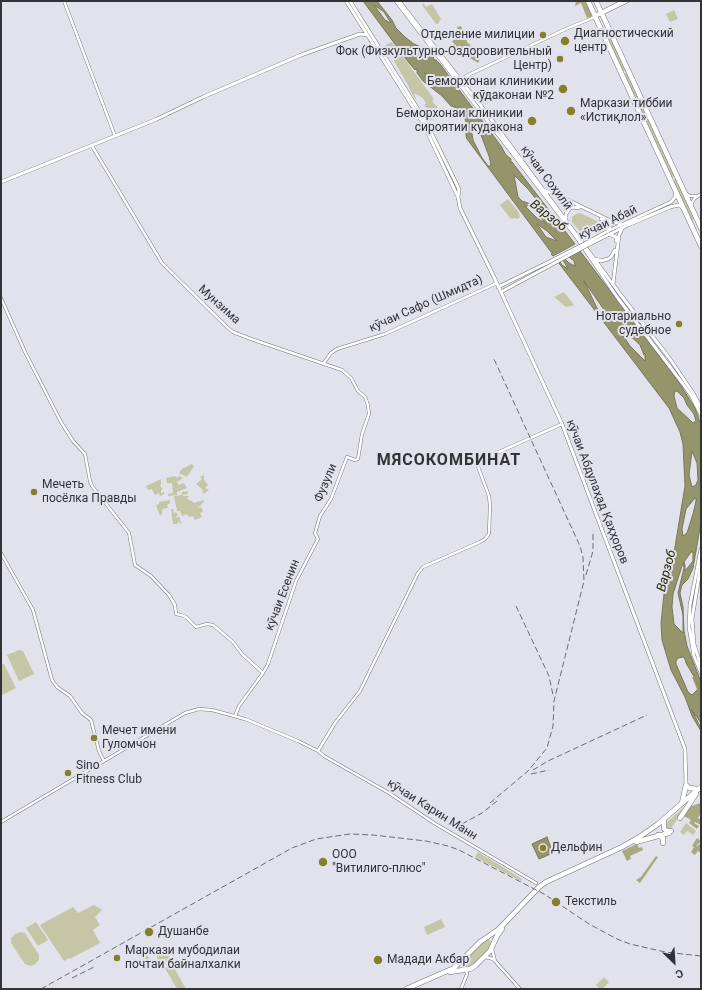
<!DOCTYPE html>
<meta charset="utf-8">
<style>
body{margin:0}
#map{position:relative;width:702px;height:990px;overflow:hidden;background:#e2e2ed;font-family:Roboto,sans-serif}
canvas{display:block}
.frame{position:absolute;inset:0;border:2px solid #333237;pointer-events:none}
.north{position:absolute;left:654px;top:942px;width:40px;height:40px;-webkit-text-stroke:3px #e2e2ed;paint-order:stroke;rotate:155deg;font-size:11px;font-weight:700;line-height:16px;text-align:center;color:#333237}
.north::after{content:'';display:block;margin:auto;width:14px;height:18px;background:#333237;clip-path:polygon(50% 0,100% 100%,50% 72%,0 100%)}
</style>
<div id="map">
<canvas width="702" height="990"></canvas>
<div class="frame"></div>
<div class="north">С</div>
</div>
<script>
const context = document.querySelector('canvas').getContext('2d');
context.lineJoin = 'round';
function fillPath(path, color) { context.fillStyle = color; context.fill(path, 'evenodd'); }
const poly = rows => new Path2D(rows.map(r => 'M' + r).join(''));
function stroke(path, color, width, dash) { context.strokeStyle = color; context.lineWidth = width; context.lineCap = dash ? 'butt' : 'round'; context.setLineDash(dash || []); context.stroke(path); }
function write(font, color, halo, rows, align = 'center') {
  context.font = font + ' Roboto,sans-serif'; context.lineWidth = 4; context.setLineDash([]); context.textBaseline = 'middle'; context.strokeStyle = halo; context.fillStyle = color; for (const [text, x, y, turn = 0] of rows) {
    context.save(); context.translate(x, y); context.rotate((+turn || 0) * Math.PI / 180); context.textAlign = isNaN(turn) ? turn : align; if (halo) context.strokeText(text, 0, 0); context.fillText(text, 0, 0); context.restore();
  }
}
const green = poly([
 [423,3,426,7,432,4,441,19,438,24,436,24,422,5],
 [674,10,678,19,670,22,666,14],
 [608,30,626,70,622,72,604,32],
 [392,42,434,99,432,101,439,109,445,113,439,119,437,118,431,120,430,118,433,115,424,105,426,104,423,98,414,93,416,99,415,99,410,90,408,85,387,49,386,45],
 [625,73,628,74,675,176,671,178,624,75],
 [675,179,676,179,695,217,693,220,691,220,673,181],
 [508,199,518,211,520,217,517,219,515,218,511,219,500,205],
 [580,213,601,223,584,236,572,222,572,217,576,214],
 [564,292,574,305,566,307,554,297],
 [192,464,194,466,187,477,179,473,182,469],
 [204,475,204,480,208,485,205,488,209,490,204,494,202,491,203,490,196,484,202,479,200,477],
 [175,476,177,478,179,476,183,478,177,482,179,485,184,483,187,488,177,492,177,495,168,496,168,494,173,493,172,483,167,483,166,478],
 [161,479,161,485,160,486,163,489,161,490,161,493,164,492,164,494,160,496,159,493,155,495,152,489,148,490,146,486],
 [187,491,188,494,183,495,183,496,189,496,189,497,187,498,187,499,193,502,194,503,204,500,204,501,200,506,197,508,201,507,203,511,200,513,202,517,195,520,193,516,189,517,187,514,182,516,180,511,177,511,174,496,182,495,182,492],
 [170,500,170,503,167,505,168,508,162,509,162,514,160,516,156,505,159,504,159,502],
 [171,509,173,509,174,514,175,512,177,513,178,515,176,517,177,518,180,516,180,521,182,523,180,524,179,521,177,524,173,524],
 [19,650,23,651,34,674,19,681,7,655],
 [4,664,16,688,2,695,1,665],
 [683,808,676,821,670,830,667,830,665,824],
 [686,823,696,831,693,835,687,831,684,835,680,832],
 [478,852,522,879,521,881,475,857],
 [94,905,102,910,95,917,100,925,93,930,100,943,70,959,69,958,64,961,40,925,73,907,78,913],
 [441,919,445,927,427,935,424,927],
 [36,922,48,940,38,946,26,928],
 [20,932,25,933,39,955,39,960,34,965,30,966,25,964,11,943,11,938,15,934],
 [488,939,491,942,489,949,472,966,468,966,466,963,467,958,480,944],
 [142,949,155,966,149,970,138,951],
 '157 956a6 6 0 1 1 12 0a6 6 0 1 1-12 0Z',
 [172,964,186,989,177,989,165,968],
 [604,977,609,982,603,989,600,989,596,985]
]);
const forest = poly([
 [576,1,586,1,592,15,591,17,587,18,581,3,575,6],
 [461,26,468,44,469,43,476,58,479,57,480,59,478,63,460,52,452,41,460,37,457,27],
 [701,803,701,813,698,818,701,820,701,825,695,822,694,823,699,826,697,829,689,823,691,820,684,816,691,806],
 [697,838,701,841,696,846,697,846,701,843,701,853,698,851,695,855,691,852,694,847,692,846],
 [637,844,639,848,642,847,643,850,630,856,631,859,627,861,622,851],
 [656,856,658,857,640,883,636,880,641,877]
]);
const water = poly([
 [363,1,377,1,392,20,396,28,405,37,414,44,428,50,429,53,434,56,433,59,436,60,440,64,501,146,506,155,511,159,511,163,512,162,575,244,553,256,551,254,553,252,551,252,467,139,466,136,466,122,463,113,457,108,451,106,442,96,423,81,417,73,417,70,416,69,415,70,409,63,363,1],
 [374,5,384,12,391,23,385,20,374,5],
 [425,73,439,84,440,86,436,86,429,81,425,73],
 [470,122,481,135,489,156,491,164,489,167,482,158,473,140,470,122],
 [514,175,528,189,560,229,552,225,533,205,522,201,518,197,514,175],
 [525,206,529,206,534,209,546,224,536,217,525,206],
 [537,224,547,231,557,241,546,237,537,224],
 [580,251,678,381,695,408,701,425,701,522,693,568,688,579,682,585,680,593,683,607,684,631,687,646,701,682,701,723,691,709,701,728,701,731,692,716,685,697,671,670,662,640,661,623,664,594,675,547,685,486,683,444,680,432,669,408,558,262,560,262,562,265,568,269,563,260,565,259,569,263,575,266,574,261,569,257,580,251],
 [584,281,607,314,608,321,597,308,584,281],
 [622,328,640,345,644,355,644,353,645,354,645,361,630,346,624,337,622,328],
 [675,391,677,391,684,398,687,405,694,414,696,421,693,423,677,408,674,396,675,391],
 [692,451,697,463,698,480,696,485,692,487,689,475,692,451],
 [695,498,696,498,696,501,693,514,687,533,683,536,682,529,686,509,695,498],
 [691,552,693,552,693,561,685,571,685,565,684,562,691,552],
 [683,563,684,568,678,593,683,615,683,633,674,624,672,607,673,594,683,563],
 [683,657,685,659,686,663,700,687,692,695,688,692,676,664,676,661,678,658,683,657],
 [547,837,553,853,539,859,532,844,547,837]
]);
const river = poly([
 [694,678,701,695]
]);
const tertiary = poly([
 [64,1,115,136],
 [595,15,623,1],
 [460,81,466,76,568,28,595,17,628,1],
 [92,146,162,263,228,328,233,332,251,339,342,370,351,378,358,391,365,397,368,405,369,414,362,434,358,459,355,460,347,457,331,499,320,516,315,533,318,539,296,581,268,664,263,673,239,706,235,716],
 [687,194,690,196,697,196],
 [691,205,694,199,701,194],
 [1,298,25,352,61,422,73,441,85,454,90,481,92,486,129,533,135,565,151,576,169,595,175,605,176,614,181,615,186,617,196,627,207,624,213,625,233,642,242,654,263,673],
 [323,364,331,353,337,349,385,334,497,283],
 [1,553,33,610,52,680,57,687,70,696,82,713,91,720,99,751,104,761],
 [318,751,335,723,360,691,418,573,423,567,480,542,485,539,489,534,490,505,489,496,477,464,490,456,562,424],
 [1,822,185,713,199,709,212,710,245,719,298,741,318,751,324,756,389,793,434,823,536,883],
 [492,949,495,961,520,989],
 [485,957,490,958,495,960],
 [461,989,467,974,464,963,464,960]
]);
const secondary = poly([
 [346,1,423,123,458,197,460,208,494,277,562,424,685,749,686,786],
 [350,1,426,122,458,187,459,190,458,197],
 [396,1,575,235,617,297,683,384,692,397,701,415],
 [399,1,458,77,485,111,620,294,670,359,693,393,701,408],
 [1,182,157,119,203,97,301,55,360,34,367,35],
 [544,190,570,201,613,222,622,224],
 [566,219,566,214,570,208,573,207,579,208],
 [601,219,609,223,611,225,608,230],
 [609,234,616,237,616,241],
 [586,243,608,231,671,202,675,197,676,193],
 [588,245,628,225,670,207,679,205,683,208],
 [596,259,601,261,608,259,611,257,615,250],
 [613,284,619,235,622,229],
 [498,287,547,263],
 [501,292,549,266],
 [701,549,690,605,689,627,694,656,701,673],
 [701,564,692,619,694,644,701,666]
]);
const trunk = poly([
 [588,1,701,246],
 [596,1,701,228],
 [682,803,686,785,689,788,698,789],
 [680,818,696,794],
 [664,822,664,829,667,831,671,831],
 [658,835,663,838,663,843],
 [636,842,669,833],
 [450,972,470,969,475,966,490,951,497,936,502,929],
 [406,989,454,968,480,942,499,929,539,887,546,882,622,847,638,838,658,824,701,787]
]);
const rail = poly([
 [586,575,593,551,593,531],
 [516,606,549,676,553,695],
 [533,770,548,761,647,715],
 [531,774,549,770],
 [490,803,528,771,547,748,553,726,554,701,584,581,583,557,580,546,493,357],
 [462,824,482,813,497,801],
 [72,978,94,967],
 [41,989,292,848,316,839,350,834,373,835,426,841,448,846,459,850,544,894,589,924,617,939,630,944,665,952,701,956]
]);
const secondaryBridge = poly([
 [547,263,586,243],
 [549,266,588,245]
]);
const markers = [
 [543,35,4,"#83812a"],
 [565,41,5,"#83812a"],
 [560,59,4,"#83812a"],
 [563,89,5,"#83812a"],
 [571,111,5,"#83812a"],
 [532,121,5,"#83812a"],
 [679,324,4,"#83812a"],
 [34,492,4,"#83812a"],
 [94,738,4,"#83812a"],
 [68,773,4,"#83812a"],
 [543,848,4,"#83812a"],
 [323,862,5,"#83812a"],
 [556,902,5,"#83812a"],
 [149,932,5,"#83812a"],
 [117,958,4,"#83812a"],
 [378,960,5,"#83812a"]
];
const poiNames = [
 ["Диагностический",574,34],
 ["центр",574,48],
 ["Отделение милиции",535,35,"right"],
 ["Фок (Физкультурно-Оздоровительный",552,52,"right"],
 ["Центр)",552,66,"right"],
 ["Беморхонаи клиникии",554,82,"right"],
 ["кӯдаконаи №2",554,96,"right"],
 ["Маркази тиббии",580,104],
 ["«Истиқлол»",580,118],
 ["Беморхонаи клиникии",523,114,"right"],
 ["сироятии кудакона",523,128,"right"],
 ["Нотариально",671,317,"right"],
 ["судебное",671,331,"right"],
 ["Мечеть",42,485],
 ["посёлка Правды",42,499],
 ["Мечет имени",102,731],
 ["Гуломчон",102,745],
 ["Sino",76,766],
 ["Fitness Club",76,780],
 ["Дельфин",551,848],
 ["ООО",332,855],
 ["\"Витилиго-плюс\"",332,869],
 ["Текстиль",565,902],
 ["Душанбе",158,932],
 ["Маркази мубодилаи",125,951],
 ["почтаи байналхалки",125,965],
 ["Мадади Акбар",387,960]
];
const streetNames = [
 ["кӯчаи Соҳилӣ",546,178,53],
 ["кӯчаи Абаӣ",608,223,-26],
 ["кӯчаи Сафо (Шмидта)",426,304,-24],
 ["Мунзима",219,305,42],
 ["Фузули",326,483,-67],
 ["кӯчаи Абдулаҳад Қаҳҳоров",597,492,69],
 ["кӯчаи Есенин",283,595,-69],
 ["кӯчаи Карин Манн",432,810,32]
];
const waterNames = [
 ["Варзоб",548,216,38],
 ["Варзоб",667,571,-75]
];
const districtNames = [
 ["МЯСОКОМБИНАТ",449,461]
];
fillPath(green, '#c5c6a6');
fillPath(forest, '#a9a97f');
fillPath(water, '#95956b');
stroke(water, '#78775b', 1);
stroke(river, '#95956b', 3);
stroke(tertiary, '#74737d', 3.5);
stroke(secondary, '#74737d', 4);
stroke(trunk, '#74737d', 5.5);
stroke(tertiary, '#fff', 2.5);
stroke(secondary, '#fff', 3);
stroke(trunk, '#fff', 4.5);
stroke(rail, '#6d6c73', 1, [6, 3]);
stroke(secondaryBridge, '#74737d', 4, []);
stroke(secondaryBridge, '#fff', 3);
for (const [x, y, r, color] of markers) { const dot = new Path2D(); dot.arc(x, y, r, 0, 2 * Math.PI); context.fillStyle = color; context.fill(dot); stroke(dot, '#e2e2ed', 1.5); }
write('12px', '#333237', '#e2e2ed', poiNames, 'left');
write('12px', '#333237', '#e2e2ed', streetNames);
write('italic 13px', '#2c2b07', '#e2e2ed', waterNames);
context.letterSpacing = '1px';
write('bold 16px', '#333237', '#e2e2ed', districtNames);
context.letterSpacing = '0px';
</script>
